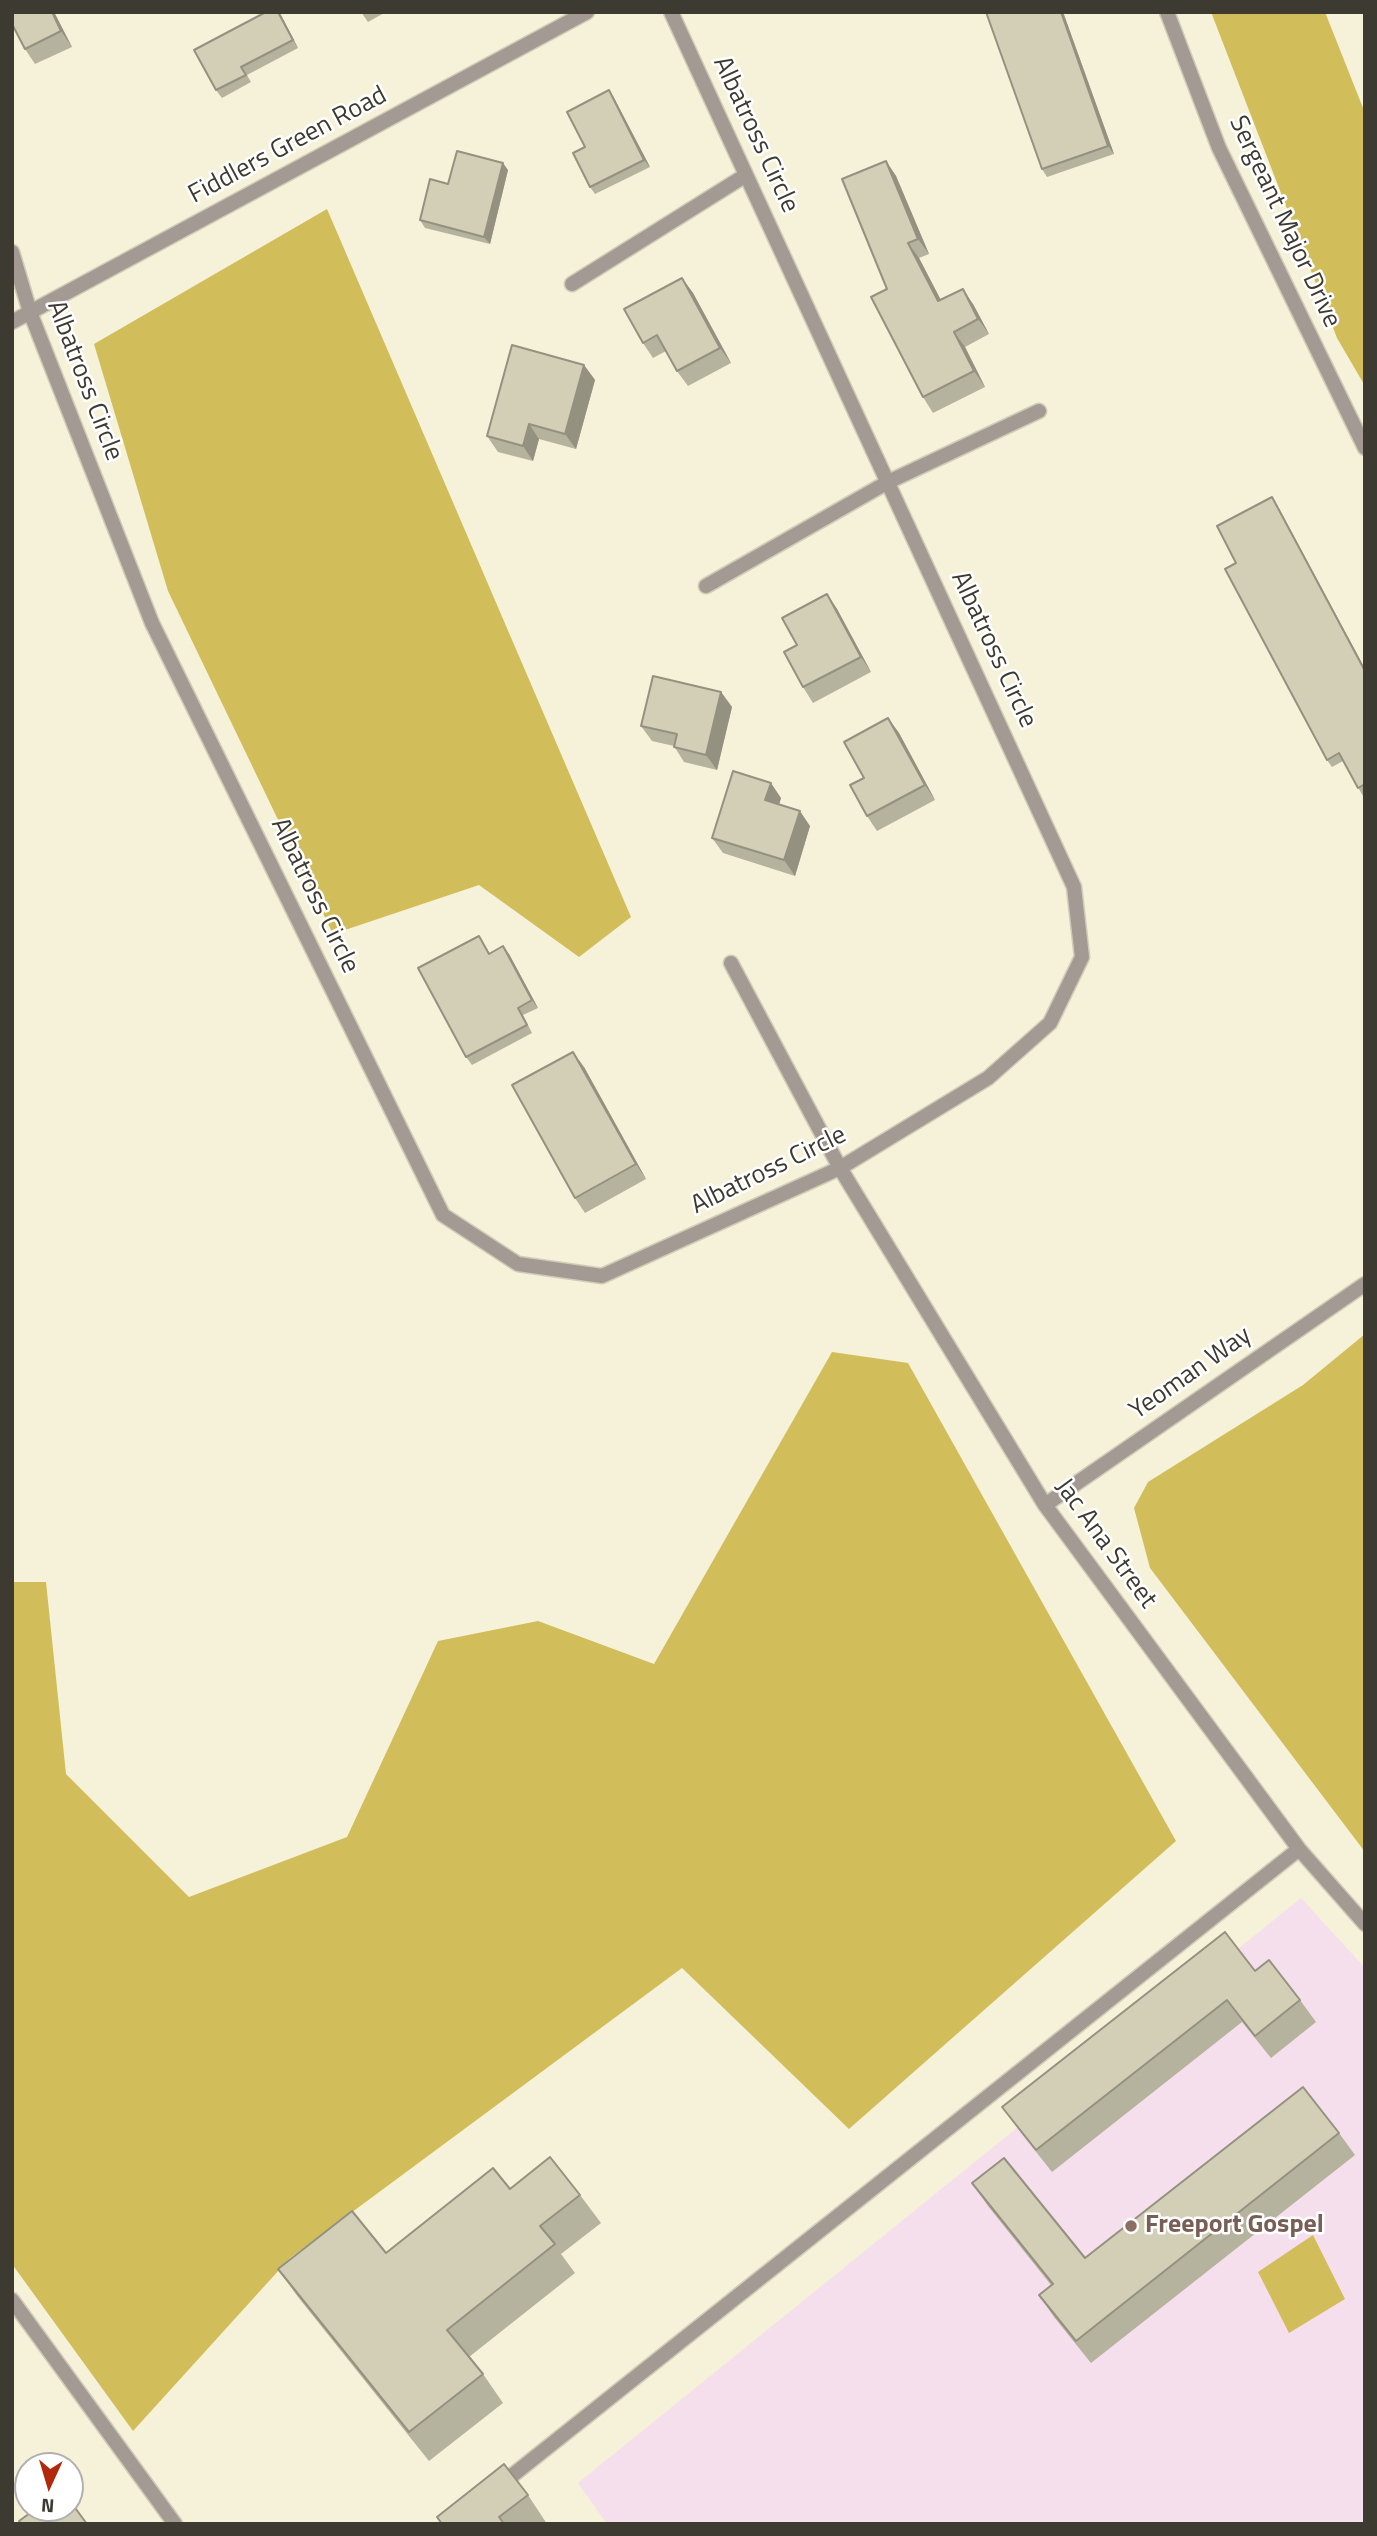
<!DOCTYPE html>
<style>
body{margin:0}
#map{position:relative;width:1377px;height:2536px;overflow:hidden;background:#f6f1d9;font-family:"Titillium Web",sans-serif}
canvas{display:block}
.frame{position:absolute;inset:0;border:14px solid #3c3a31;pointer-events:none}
.north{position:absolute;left:14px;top:2452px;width:70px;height:70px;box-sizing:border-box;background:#fff;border:2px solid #b1b0ad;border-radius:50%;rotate:184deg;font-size:19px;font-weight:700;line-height:28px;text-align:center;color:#3c3a31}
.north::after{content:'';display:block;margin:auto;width:24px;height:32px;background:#b3270d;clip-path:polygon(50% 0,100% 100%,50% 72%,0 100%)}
</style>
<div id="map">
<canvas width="1377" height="2536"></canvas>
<div class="frame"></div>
<div class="north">N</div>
</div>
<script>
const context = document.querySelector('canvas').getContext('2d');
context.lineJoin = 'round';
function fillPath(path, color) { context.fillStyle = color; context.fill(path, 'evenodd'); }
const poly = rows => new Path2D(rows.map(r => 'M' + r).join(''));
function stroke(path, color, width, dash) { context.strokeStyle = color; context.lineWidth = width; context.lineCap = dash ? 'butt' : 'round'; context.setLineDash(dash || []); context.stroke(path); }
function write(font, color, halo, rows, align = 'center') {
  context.font = font + ' "Titillium Web",sans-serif'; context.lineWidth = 5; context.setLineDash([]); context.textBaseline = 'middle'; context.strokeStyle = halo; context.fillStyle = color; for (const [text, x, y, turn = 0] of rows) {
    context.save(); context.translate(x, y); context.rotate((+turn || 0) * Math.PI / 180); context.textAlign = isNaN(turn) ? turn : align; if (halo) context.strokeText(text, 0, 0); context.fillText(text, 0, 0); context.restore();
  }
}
const education = poly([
 [1301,1898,1365,1968,1365,2524,607,2524,578,2483]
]);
const green = poly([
 [1211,12,1325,12,1365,113,1365,386,1337,338],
 [327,209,631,917,579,957,479,885,333,934,168,591,94,344],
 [1365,1334,1365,1852,1150,1568,1134,1508,1148,1482,1303,1385],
 [832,1352,908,1363,1176,1841,849,2129,682,1968,290,2258,133,2431,12,2264,12,1582,46,1582,66,1774,189,1897,347,1837,438,1641,538,1621,654,1664],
 [1313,2235,1345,2299,1289,2333,1258,2272]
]);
const minor = poly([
 [12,252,30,312,152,623,443,1215,518,1264,602,1276,840,1168,988,1078,1050,1023,1082,957,1074,887,671,12],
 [572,284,746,175],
 [12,322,587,12],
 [706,586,888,482,1039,411],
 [731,963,840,1168,1045,1505,1299,1849,1365,1924],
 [1045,1505,1365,1284],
 [12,2300,175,2524],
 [499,2486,1299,1849]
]);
const tertiary = poly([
 [1167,12,1219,148,1365,448]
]);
const wall = poly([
 [54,12,72,47,35,64,25,49],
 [266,12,279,12,298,48,247,75,251,82,222,98,216,90],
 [361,12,386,12,368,22],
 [986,12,1063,12,1114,154,1047,177,1042,169],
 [609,90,614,98,650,167,595,194,590,187,585,147],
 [886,161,896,176,929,254,919,258,941,300,973,304,989,334,965,347,985,387,933,413,923,397,887,289],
 [508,170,490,244,425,228,420,220],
 [682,278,693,293,731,363,688,386,677,371,666,351,653,358,643,343],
 [584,365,595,380,576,449,539,439,533,461,498,452,487,436],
 [1277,505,1365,669,1365,795,1363,796,1343,761,1332,767,1327,760,1236,563],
 [827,594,837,609,871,672,813,703,803,687,797,645],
 [721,692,732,707,717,770,684,762,674,746,652,741,641,726],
 [888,718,899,733,935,800,877,831,867,816,864,778],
 [781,798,779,804,810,826,795,876,723,853,712,838],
 [479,936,490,954,509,954,538,1008,523,1015,532,1033,472,1065,466,1057],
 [584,1067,646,1179,585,1213,575,1198],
 [1255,1971,1300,2000,1316,2022,1271,2058,1242,2022,1052,2172,1018,2129,1002,2107],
 [1339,2133,1355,2155,1091,2363,1054,2317,1039,2295,1051,2285,988,2206,972,2183,1085,2258],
 [510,2189,580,2195,601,2223,561,2254,575,2273,469,2357,483,2374,503,2403,429,2461,298,2297,278,2269,386,2253],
 [528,2495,547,2524,442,2524]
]);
const shadedWall = poly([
 [52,12,54,12,72,47,61,31],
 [278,12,281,15,298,48,293,40],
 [1061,12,1063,12,1114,154,1108,146],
 [609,90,614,98,650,167,644,160],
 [886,161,896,176,929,254,918,239],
 [503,163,508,170,490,244,484,237],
 [908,243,919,258,949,316,938,301],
 [682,278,693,293,731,363,720,348],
 [963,289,973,304,989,334,978,319],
 [954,332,965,347,985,387,974,371],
 [584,365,595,380,576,449,565,434],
 [529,424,539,439,533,461,523,446],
 [1272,497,1277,505,1365,669,1365,671],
 [827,594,837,609,871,672,861,657],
 [721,692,732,707,717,770,706,755],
 [888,718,899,733,935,800,925,785],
 [771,783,781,798,776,815,765,800],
 [800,811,810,826,795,876,784,860],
 [503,946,509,954,538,1008,532,1000],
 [573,1052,584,1067,646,1179,636,1164]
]);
const building = poly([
 [15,12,52,12,61,31,25,49,12,24,12,14,15,12],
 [266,12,278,12,293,40,241,67,246,75,216,90,194,50,266,12],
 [986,12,1061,12,1108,146,1042,169,986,12],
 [609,90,644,160,590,187,573,153,585,147,567,112,609,90],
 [457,151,503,163,484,237,420,220,430,179,448,184,457,151],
 [886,161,918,239,908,243,938,301,963,289,978,319,954,332,974,371,923,397,871,297,887,289,842,179,886,161],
 [682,278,720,348,677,371,657,335,643,343,624,309,682,278],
 [512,345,584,365,565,434,529,424,523,446,487,436,512,345],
 [1272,497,1365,671,1365,784,1358,788,1339,753,1327,760,1225,569,1236,563,1217,526,1272,497],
 [827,594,861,657,803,687,784,652,797,645,782,618,827,594],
 [653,676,721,692,706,755,674,747,677,734,641,726,653,676],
 [888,718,925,785,867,816,850,785,864,778,844,742,888,718],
 [733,771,771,783,765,800,800,811,784,860,712,838,733,771],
 [479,936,489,954,503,946,532,1000,518,1008,527,1025,466,1057,418,968,479,936],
 [573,1052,636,1164,575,1198,512,1085,573,1052],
 [1225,1932,1255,1971,1269,1960,1300,2000,1255,2036,1227,2000,1036,2150,1002,2107,1225,1932],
 [1303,2087,1339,2133,1076,2341,1039,2295,1053,2284,972,2183,1004,2158,1085,2258,1303,2087],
 [550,2157,580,2195,540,2226,555,2244,447,2330,483,2374,409,2432,278,2269,352,2211,386,2253,493,2168,510,2189,550,2157],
 [504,2464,528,2495,499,2517,504,2524,442,2524,437,2517,504,2464],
 [70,2501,87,2524,21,2524,19,2521,37,2508,70,2508,70,2501]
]);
const markers = [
 [1131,2226,7,"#8d6e63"]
];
const streetNames = [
 ["Albatross Circle",755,135,65],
 ["Fiddlers Green Road",288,146,-28],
 ["Sergeant Major Drive",1284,222,65],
 ["Albatross Circle",84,381,69],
 ["Albatross Circle",993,650,65],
 ["Albatross Circle",314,896,64],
 ["Albatross Circle",769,1171,-26],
 ["Yeoman Way",1191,1374,-35],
 ["Jac Ana Street",1105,1544,54]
];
const educationNames = [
 ["Freeport Gospel",1145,2226]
];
fillPath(education, '#f5dfed');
fillPath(green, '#d1be5b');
stroke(minor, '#d1ccb7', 17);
stroke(tertiary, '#d1ccb7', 17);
stroke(minor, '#a39b93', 14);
stroke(tertiary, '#a39b93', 14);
fillPath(wall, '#b5b29d');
fillPath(shadedWall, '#949180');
fillPath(building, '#d3cfb7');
stroke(building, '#949180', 2);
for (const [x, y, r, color] of markers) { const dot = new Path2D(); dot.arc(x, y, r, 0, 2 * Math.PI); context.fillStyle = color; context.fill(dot); stroke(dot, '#fff', 2.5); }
write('26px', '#3c3a31', '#fff', streetNames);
write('bold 26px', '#785e54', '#fff', educationNames, 'left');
</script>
